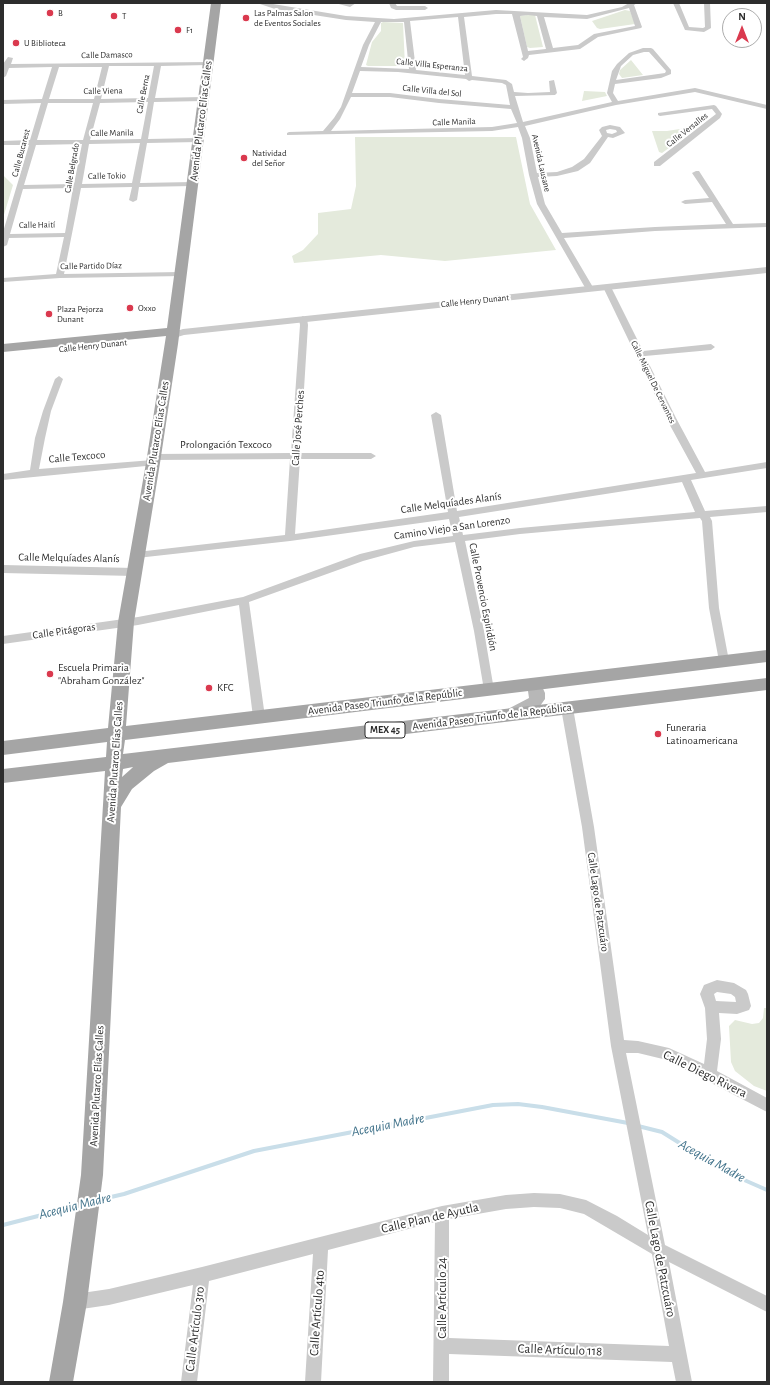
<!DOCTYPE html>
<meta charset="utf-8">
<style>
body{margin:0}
#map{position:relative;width:770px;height:1385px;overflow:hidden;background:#fff;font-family:"Alegreya Sans",sans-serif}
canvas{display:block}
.frame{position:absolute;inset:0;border:4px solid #2d2d2d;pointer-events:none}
.north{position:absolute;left:722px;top:8px;width:40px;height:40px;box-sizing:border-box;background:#fff;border:1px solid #ababab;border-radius:50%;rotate:0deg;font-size:11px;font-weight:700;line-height:16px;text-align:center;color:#2d2d2d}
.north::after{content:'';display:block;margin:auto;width:14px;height:18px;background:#da394e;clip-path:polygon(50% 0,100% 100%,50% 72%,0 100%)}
</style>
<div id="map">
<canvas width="770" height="1385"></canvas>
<div class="frame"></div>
<div class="north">N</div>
</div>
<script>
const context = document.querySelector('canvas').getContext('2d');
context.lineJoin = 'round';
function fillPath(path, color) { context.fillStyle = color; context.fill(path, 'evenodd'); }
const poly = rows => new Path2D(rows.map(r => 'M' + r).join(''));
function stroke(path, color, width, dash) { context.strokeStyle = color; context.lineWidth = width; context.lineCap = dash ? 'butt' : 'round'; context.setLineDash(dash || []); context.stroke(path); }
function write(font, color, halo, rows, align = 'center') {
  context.font = font + ' "Alegreya Sans",sans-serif'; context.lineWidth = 4; context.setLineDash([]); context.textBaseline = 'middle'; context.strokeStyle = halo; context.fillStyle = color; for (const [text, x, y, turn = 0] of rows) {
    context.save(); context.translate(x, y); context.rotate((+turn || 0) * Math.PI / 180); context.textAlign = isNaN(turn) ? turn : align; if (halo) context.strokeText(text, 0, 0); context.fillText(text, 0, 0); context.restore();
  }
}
const green = poly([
 [625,10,630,11,635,24,600,29,597,28,592,21],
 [527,15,535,15,543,47,530,48,527,47,520,16],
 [383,22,403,23,405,66,368,66,366,65,372,42,381,31,381,23],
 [631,60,643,75,622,78,619,74,620,70],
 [584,91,605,92,607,96,582,101],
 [699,126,662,153,659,152,652,131,667,131],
 [355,137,516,137,530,204,556,250,445,261,381,255,294,263,292,256,303,250,318,234,318,213,351,209,356,186],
 [3,175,13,185,3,218],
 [764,1008,767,1008,767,1091,754,1086,735,1071,731,1062,729,1026,735,1020,752,1024,759,1023,763,1018]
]);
const stream = poly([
 [638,1126,662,1132,726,1172,767,1190],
 [98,1200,124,1194,254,1151,493,1105,518,1104,542,1107,628,1123],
 [3,1225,81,1205]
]);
const minor = poly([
 [257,3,267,3,346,16,394,19,496,10,587,15,622,7,629,3,637,3,634,5,642,27,641,28,598,37,580,49,529,55,528,58,524,61,521,59,523,57,512,14,496,14,464,17,472,76,506,80,512,84,514,92,528,93,550,92,549,81,554,80,557,93,555,95,515,96,523,122,612,102,607,93,612,71,617,64,629,53,643,48,651,48,653,49,671,70,671,74,661,78,615,84,613,93,618,101,695,88,767,105,767,109,695,92,616,105,525,126,530,138,537,173,557,172,572,167,584,159,602,136,599,130,602,127,610,125,620,127,625,133,613,138,608,137,590,163,578,171,557,176,538,177,545,204,562,233,655,227,726,224,712,202,685,204,681,202,685,200,709,198,692,173,696,171,699,171,733,224,767,223,767,227,655,231,564,238,594,289,593,291,587,291,537,204,529,175,522,138,518,127,492,131,287,135,287,133,289,132,323,131,334,118,341,107,363,45,375,22,346,20,275,9,257,3],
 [629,8,635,26,594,34,578,45,553,48,544,17,587,19,629,8],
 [528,15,537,16,546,49,528,51,520,16,528,15],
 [458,17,465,75,416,70,410,21,458,17],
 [381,22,404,22,409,69,361,67,369,45,381,22],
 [644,52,649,52,666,71,665,73,616,80,621,66,633,55,644,52],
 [360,71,398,72,466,79,469,81,472,80,502,83,506,85,510,105,439,99,390,93,352,93,360,71],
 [351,97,390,97,439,103,511,109,517,123,492,127,331,131,340,119,351,97],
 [610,129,616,130,617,132,612,134,607,133,606,130,610,129],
 [335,3,356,3,350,7,335,3],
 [389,3,395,3,397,6,425,6,428,8,425,10,396,10,391,8,389,3],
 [673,3,679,3,689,27,703,28,705,27,704,3,710,3,711,28,704,32,685,30,673,3],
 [8,57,13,58,11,64,210,62,210,64,208,65,161,66,155,98,203,97,206,99,203,101,154,102,148,139,198,138,202,140,198,142,147,143,140,183,193,182,197,184,193,186,139,187,137,200,133,202,129,200,132,187,81,188,64,274,180,272,184,274,183,276,60,278,3,282,3,278,56,274,64,237,9,238,7,245,3,247,3,232,29,145,3,145,3,141,30,140,41,103,3,104,3,100,42,99,52,67,9,68,6,76,3,78,3,64,8,57],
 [109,66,154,66,148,98,101,99,109,66],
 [59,67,102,67,94,99,49,99,59,67],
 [148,102,141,139,90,140,100,103,148,102],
 [48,103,93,103,83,140,37,140,48,103],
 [140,143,132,183,82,184,89,144,140,143],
 [82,144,74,184,24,185,36,145,82,144],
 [73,188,65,233,10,234,23,189,73,188],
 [714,105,716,106,722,114,720,118,660,166,654,166,654,162,716,114,712,109,660,116,658,115,658,113,714,105],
 [604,285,607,285,611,287,643,351,711,344,715,347,711,350,645,356,676,418,705,472,767,462,767,468,691,480,705,511,767,506,767,512,710,517,712,521,719,608,729,661,728,664,724,665,720,664,719,661,709,608,702,521,700,518,520,534,465,541,484,631,494,690,493,693,489,694,485,693,484,690,474,631,455,542,414,547,363,561,249,602,265,717,263,720,259,721,255,720,253,717,239,605,138,625,3,644,3,636,138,617,243,597,360,554,414,541,453,536,449,519,290,541,137,558,133,557,132,555,133,553,137,552,285,535,290,459,154,460,149,457,154,454,291,453,300,325,299,319,303,316,307,319,308,325,300,453,371,453,376,456,371,459,300,459,295,534,448,512,431,415,436,412,441,415,457,511,696,473,666,418,603,287,604,285],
 [682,482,695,512,520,528,463,535,459,517,682,482],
 [59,376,63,379,51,411,45,438,39,469,153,460,158,463,156,465,3,480,3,474,30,470,35,438,43,411,55,379,59,376],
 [3,565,134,568,138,569,139,572,138,575,134,576,3,573,3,565],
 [567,704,571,705,573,708,594,827,624,1040,638,1041,669,1048,704,1064,707,1039,705,1008,700,994,704,985,717,980,734,983,746,990,748,994,751,1006,749,1010,737,1014,719,1013,721,1039,717,1071,767,1098,767,1112,667,1060,638,1053,626,1053,665,1245,767,1296,767,1312,669,1262,692,1382,676,1382,672,1362,449,1354,449,1382,433,1382,435,1222,328,1250,321,1382,305,1382,313,1254,209,1281,197,1382,181,1382,193,1285,109,1305,75,1310,70,1307,67,1302,70,1297,75,1294,109,1289,202,1267,442,1206,506,1195,534,1193,560,1194,586,1200,617,1216,648,1235,611,1046,582,827,561,708,563,705,567,704],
 [717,992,731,994,735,997,736,1002,716,1001,714,994,717,992],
 [534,1207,560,1208,584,1214,652,1254,669,1346,449,1338,449,1219,506,1209,534,1207]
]);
const tertiary = poly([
 [767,267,767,273,184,335,171,339,166,336,167,334,183,329,767,267]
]);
const secondary = poly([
 [534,678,539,680,545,693,545,699,540,706,516,718,511,720,506,718,503,714,506,710,529,698,527,684,529,680,534,678]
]);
const primary = poly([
 [211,3,221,3,178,344,160,463,134,622,126,726,767,650,767,662,125,740,123,754,767,678,767,690,168,763,154,771,132,789,121,807,103,1175,87,1302,73,1382,49,1382,63,1302,81,1175,105,771,3,783,3,769,106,757,107,742,3,755,3,741,108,728,118,622,146,463,166,336,3,352,3,344,167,328,211,3],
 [133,767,131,769,122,777,123,769,133,767]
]);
const markers = [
 [50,13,4,"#da394e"],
 [114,16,4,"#da394e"],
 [246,18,4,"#da394e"],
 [178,30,4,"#da394e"],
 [16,43,4,"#da394e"],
 [244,158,4,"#da394e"],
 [130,308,4,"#da394e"],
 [49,314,4,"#da394e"],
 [50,674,4,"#da394e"],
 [209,688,4,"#da394e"],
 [658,734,4,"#da394e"]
];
const farPoinames = [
 ["B",58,13],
 ["Las Palmas Salon",254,13],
 ["de Eventos Sociales",254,23],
 ["T",122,16],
 ["F1",186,30],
 ["U Biblioteca",24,43],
 ["Natividad",252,153],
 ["del Señor",252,163],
 ["Oxxo",138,308],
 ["Plaza Pejorza",57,309],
 ["Dunant",57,319]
];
const farStreetnames = [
 ["Calle Damasco",107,55,-1],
 ["Calle Villa Esperanza",432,65,6],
 ["Calle Viena",103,91,-1],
 ["Calle Villa del Sol",432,91,6],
 ["Calle Berna",143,94,-79],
 ["Calle Manila",454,122,-2],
 ["Calle Versalles",687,130,-38],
 ["Calle Manila",112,133,-1],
 ["Calle Bucarest",21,153,-75],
 ["Avenida Lausane",541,163,77],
 ["Calle Belgrado",72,168,-80],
 ["Calle Tokio",107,176,-1],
 ["Calle Haití",37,225,-1],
 ["Calle Partido Díaz",91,266,-1],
 ["Calle Henry Dunant",475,301,-6],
 ["Calle Henry Dunant",93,346,-6],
 ["Calle Miguel De Cervantes",653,382,64]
];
const shields = [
 [385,730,40]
];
const shieldNames = [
 ["MEX 45",385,730]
];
const streetNames = [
 ["Avenida Plutarco Elías Calles",201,121,-83],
 ["Calle José Perches",298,428,-86],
 ["Avenida Plutarco Elías Calles",156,441,-81],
 ["Prolongación Texcoco",226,445],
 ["Calle Texcoco",77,457,-5],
 ["Calle Melquíades Alanís",451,503,-8],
 ["Camino Viejo a San Lorenzo",452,528,-8],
 ["Calle Melquíades Alanís",69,558,1],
 ["Calle Provencio Espiridión",483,597,79],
 ["Calle Pitágoras",64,631,-8],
 ["Avenida Paseo Triunfo de la Repúblic",385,702,-7],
 ["Avenida Paseo Triunfo de la República",492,717,-7],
 ["Avenida Plutarco Elías Calles",115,762,-86],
 ["Calle Lago de Patzcuáro",598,902,82],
 ["Avenida Plutarco Elías Calles",97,1086,-87]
];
const poiNames = [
 ["Escuela Primaria",58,668],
 ["\"Abraham González\"",58,681],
 ["KFC",217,688],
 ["Funeraria",666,728],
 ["Latinoamericana",666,741]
];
const nearStreetnames = [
 ["Calle Diego Rivera",705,1074,26],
 ["Calle Plan de Ayutla",430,1218,-13],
 ["Calle Lago de Patzcuáro",660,1259,79],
 ["Calle Artículo 24",442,1298,-90],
 ["Calle Artículo 4to",317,1313,-86],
 ["Calle Artículo 3ro",195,1329,-83],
 ["Calle Artículo 118",560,1350,2]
];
const nearWaternames = [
 ["Acequia Madre",388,1125,-11],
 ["Acequia Madre",712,1161,29],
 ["Acequia Madre",75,1206,-14]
];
fillPath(green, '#e4eadc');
stroke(stream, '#c9dee9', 4);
fillPath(minor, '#cacaca');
fillPath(tertiary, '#cacaca');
fillPath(secondary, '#b7b7b7');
fillPath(primary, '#a5a5a5');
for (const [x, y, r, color] of markers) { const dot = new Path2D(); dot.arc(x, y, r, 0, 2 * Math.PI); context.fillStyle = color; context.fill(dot); stroke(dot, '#fff', 1.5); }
write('9px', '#2d2d2d', '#fff', farPoinames, 'left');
write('9px', '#2d2d2d', '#fff', farStreetnames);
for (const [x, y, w] of shields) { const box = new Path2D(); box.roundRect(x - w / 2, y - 8, w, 16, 3); context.fillStyle = '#fff'; context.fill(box); stroke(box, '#2d2d2d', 1); }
write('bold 10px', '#2d2d2d', null, shieldNames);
write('11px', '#2d2d2d', '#fff', streetNames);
write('11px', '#2d2d2d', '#fff', poiNames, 'left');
write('13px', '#2d2d2d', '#fff', nearStreetnames);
write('italic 14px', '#40728a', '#fff', nearWaternames);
</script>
